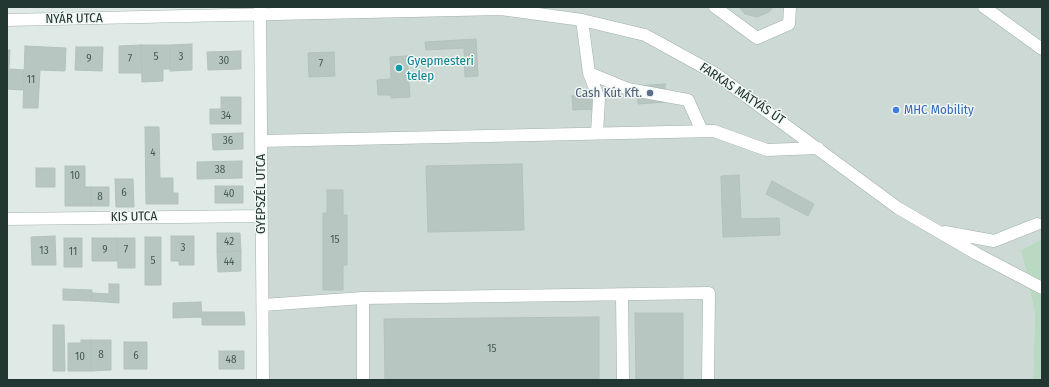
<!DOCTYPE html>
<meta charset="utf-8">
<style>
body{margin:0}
#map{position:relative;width:1049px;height:387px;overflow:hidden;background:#dfe9e5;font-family:"Fira Sans Condensed",sans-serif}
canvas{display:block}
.frame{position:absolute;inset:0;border:8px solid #223732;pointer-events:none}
</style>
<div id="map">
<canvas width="1049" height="387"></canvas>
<div class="frame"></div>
</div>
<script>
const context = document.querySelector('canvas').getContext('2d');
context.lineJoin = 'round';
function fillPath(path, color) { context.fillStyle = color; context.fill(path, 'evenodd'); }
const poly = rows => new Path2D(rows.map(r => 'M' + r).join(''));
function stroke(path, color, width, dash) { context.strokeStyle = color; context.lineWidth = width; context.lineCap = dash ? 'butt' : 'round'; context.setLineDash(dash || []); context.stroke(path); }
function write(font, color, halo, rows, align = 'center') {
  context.font = font + ' "Fira Sans Condensed",sans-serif'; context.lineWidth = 3; context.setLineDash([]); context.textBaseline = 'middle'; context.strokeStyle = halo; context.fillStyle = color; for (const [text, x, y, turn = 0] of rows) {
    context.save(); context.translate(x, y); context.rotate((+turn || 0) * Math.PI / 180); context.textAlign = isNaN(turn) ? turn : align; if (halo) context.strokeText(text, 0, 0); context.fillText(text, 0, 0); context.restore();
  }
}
const built = poly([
 [262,7,1042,7,1042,239,1021,250,1035,313,1033,380,267,380]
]);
const green = poly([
 [1042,239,1042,380,1033,380,1035,313,1021,250]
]);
const building = poly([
 [739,7,773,7,769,12,757,17,745,14,739,7],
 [476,39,478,76,465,77,464,48,426,50,425,42,476,39],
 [192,44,192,70,170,71,170,45,192,44],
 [141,45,142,73,119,73,119,46,141,45],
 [141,45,170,45,170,69,163,69,163,81,142,82,141,45],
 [25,46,66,48,65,71,40,70,38,108,23,108,25,46],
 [76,47,103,47,102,71,75,70,76,47],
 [7,50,10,50,9,69,24,70,23,90,7,89,7,50],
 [241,51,241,69,208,70,207,52,241,51],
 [334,52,335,76,309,77,308,53,334,52],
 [407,56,410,97,391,98,391,95,378,95,377,80,391,79,390,57,407,56],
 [665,84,666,102,638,104,636,86,665,84],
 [572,96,594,96,595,109,573,110,572,96],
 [221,97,241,97,241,124,210,124,210,109,221,109,221,97],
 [145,127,159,127,160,178,173,178,173,193,178,193,178,204,146,204,145,127],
 [243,133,243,149,213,150,212,134,243,133],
 [242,161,242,178,197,179,197,162,242,161],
 [522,164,524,230,428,232,426,166,522,164],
 [65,166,85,166,85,187,91,187,91,206,65,206,65,166],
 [36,168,55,168,55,187,36,187,36,168],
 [739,175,741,219,779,218,780,235,723,237,721,176,739,175],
 [115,179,133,179,134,207,116,207,115,179],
 [772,181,814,204,808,216,766,194,772,181],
 [215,186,243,186,243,203,215,203,215,186],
 [91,187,109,187,109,206,91,206,91,187],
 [327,190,343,190,343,215,347,215,347,265,343,265,343,290,323,290,323,213,327,213,327,190],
 [217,233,240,233,241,251,217,252,217,233],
 [55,236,56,265,32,265,31,237,55,236],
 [171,236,194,236,194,265,179,265,179,261,171,261,171,236],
 [145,237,161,237,161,285,145,285,145,237],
 [64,238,82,238,82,267,64,267,64,238],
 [92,238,117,238,117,261,92,261,92,238],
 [117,238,135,238,135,268,118,268,117,238],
 [241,251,241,271,218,272,217,252,241,251],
 [109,284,119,284,119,303,91,301,92,293,109,294,109,284],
 [63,289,92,290,91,301,63,300,63,289],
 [201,302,202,317,173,318,173,303,201,302],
 [202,312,244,312,245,325,202,325,202,312],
 [635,313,683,313,683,380,636,380,635,313],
 [599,317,599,380,385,380,384,319,599,317],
 [53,325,64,325,65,371,53,371,53,325],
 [81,340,91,340,91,371,68,371,68,343,81,343,81,340],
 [91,340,111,340,111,370,91,371,91,340],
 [124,342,147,342,147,369,124,369,124,342],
 [219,351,244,351,244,369,219,369,219,351]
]);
const minor = poly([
 [260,7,263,380],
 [715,7,757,38,789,24,790,7],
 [984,7,1042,49],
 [7,20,501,9,582,20,645,35,716,74,898,208,977,254,1042,288],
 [582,20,589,73,599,99,597,133],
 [589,73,628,89,688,100,702,131],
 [261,141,714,131,767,150,818,148],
 [7,219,261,216],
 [945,232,994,241,1037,224],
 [622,295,623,380],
 [363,298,363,380],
 [263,305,363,298,709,293,708,380]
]);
const markers = [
 [399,68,4,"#0f9aa8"],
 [650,93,4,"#5c6f8a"],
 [896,110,4,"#3f7fe0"]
];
const numberNames = [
 ["5",156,57],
 ["3",181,57],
 ["9",89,59],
 ["7",130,59],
 ["30",224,61],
 ["7",321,64],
 ["11",31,80],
 ["34",226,116],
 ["36",228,141],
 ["4",153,153],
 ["38",220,170],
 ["10",75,176],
 ["6",124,193],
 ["40",229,194],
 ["8",100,197],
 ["15",335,240],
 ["42",229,242],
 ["3",183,248],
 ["9",105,250],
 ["7",126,250],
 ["13",44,251],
 ["11",73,252],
 ["5",153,261],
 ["44",229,262],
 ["15",492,349],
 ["8",101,355],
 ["6",136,356],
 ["10",80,357],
 ["48",231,360]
];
const streetNames = [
 ["NYÁR UTCA",74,19,-1],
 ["FARKAS MÁTYÁS ÚT",742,94,34],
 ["GYEPSZÉL UTCA",261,194,-90],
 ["KIS UTCA",134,217,-1]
];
const cultureNames = [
 ["Gyepmesteri",407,61],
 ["telep",407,76]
];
const serviceNames = [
 ["Cash Kút Kft.",642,93]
];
const shopNames = [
 ["MHC Mobility",904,110]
];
fillPath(built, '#cdd9d4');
fillPath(green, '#b9d9c3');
fillPath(building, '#b8c6c1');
stroke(building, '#b2c2bc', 1);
stroke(minor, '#a3b0ac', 13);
stroke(minor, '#fff', 12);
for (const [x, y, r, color] of markers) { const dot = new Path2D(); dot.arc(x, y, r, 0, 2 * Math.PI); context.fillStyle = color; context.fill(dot); stroke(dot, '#eff6f3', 1.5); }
write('11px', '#485b56', null, numberNames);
write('13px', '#223732', '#eff6f3', streetNames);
write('13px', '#0d838f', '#eff6f3', cultureNames, 'left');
write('13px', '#4e5e75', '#eff6f3', serviceNames, 'right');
write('13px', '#366cbe', '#eff6f3', shopNames, 'left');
</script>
